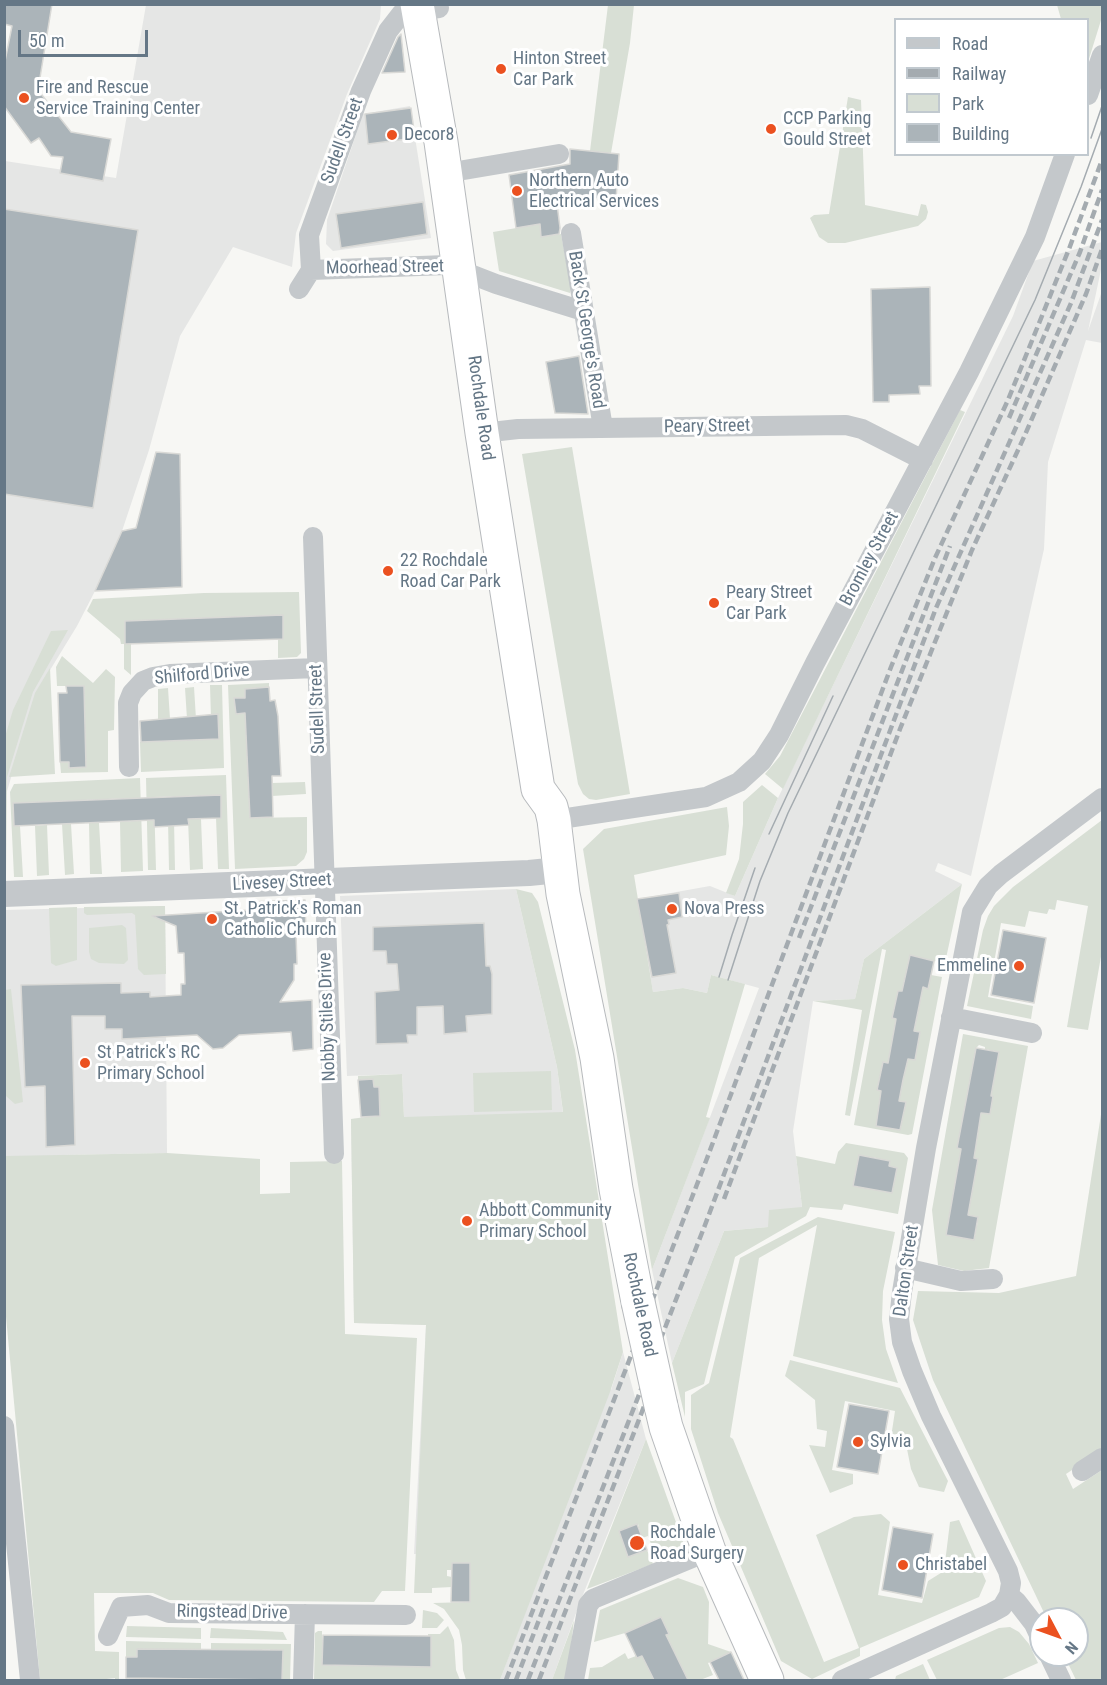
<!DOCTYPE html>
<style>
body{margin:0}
#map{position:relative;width:1107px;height:1685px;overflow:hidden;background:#f7f7f4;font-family:"Roboto Condensed",sans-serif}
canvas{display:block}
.frame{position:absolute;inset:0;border:6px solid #657786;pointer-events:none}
.legend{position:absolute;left:894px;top:18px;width:195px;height:138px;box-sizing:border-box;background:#fff;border:2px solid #c1c9cf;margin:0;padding:8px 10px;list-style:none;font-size:18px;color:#657786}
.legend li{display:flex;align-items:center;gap:12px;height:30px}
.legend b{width:30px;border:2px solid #c1c9cf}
.north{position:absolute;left:1029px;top:1607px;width:60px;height:60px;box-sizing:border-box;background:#fff;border:2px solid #c1c9cf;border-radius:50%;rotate:131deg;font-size:16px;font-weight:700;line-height:24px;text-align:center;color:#657786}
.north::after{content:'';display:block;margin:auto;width:21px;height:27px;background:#eb5120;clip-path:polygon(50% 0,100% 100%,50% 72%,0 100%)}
.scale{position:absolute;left:18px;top:30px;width:130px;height:27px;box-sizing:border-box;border:3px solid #657786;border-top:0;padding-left:8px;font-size:18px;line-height:21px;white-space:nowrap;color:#657786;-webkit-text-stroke:4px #fff;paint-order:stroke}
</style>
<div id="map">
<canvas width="1107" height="1685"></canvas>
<div class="frame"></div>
<ul class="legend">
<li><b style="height:8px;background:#c4c8cb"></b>Road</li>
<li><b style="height:8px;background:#a4abb0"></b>Railway</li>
<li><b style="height:16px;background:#d8dfd5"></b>Park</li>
<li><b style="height:16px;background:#abb4b9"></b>Building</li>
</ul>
<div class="north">N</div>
<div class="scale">50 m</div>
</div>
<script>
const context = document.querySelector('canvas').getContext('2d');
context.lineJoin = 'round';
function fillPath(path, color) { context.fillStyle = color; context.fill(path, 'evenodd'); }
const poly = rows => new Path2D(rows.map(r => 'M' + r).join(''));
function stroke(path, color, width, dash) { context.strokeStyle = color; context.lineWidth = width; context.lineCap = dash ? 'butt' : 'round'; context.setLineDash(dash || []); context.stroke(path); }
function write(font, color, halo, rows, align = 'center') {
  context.font = font + ' "Roboto Condensed",sans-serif'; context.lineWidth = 6; context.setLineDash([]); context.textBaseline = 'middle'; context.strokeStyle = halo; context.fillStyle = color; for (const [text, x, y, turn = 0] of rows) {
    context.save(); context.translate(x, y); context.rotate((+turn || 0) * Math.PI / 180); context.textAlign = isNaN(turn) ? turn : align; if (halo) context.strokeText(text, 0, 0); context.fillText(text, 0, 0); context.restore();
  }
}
const built = poly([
 [146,5,381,5,380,19,347,94,296,233,292,267,233,247,180,336,149,450,122,531,95,591,77,626,36,693,5,798,5,161,116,178],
 [410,106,431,238,333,251,326,244,327,220,363,114],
 [1102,242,1102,265,1088,331,1102,291,1102,343,1086,340,1048,462,1044,549,971,876,938,863,935,871,962,884,864,959,855,999,813,1001,793,1131,802,1207,768,1227,724,1231,672,1363,652,1270,759,988,711,975,707,993,683,988,653,992,637,899,710,886,735,896,778,798,1013,316,1033,261],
 [516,889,557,1067,563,1113,611,1390,623,1352,646,1439,580,1602,552,1680,500,1680,545,1557,414,1554,426,1325,354,1323,351,1119,404,1117,402,1074,347,1076,340,896],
 [165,906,167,1153,63,1155,5,1198,5,910]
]);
const green = poly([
 [608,5,634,5,630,43,611,153,590,151],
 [1057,5,1102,5,1102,17,1088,62,1088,20,1061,19],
 [848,97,861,100,865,205,918,216,921,204,926,205,928,212,926,219,918,226,845,243,828,243,819,237,810,218,814,215,829,214],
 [540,224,541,237,561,234,571,288,570,293,499,271,493,232],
 [960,410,965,412,783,789,765,774,780,756],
 [572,447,630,794,596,800,589,799,583,794,578,784,522,454],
 [299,592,301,653,297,657,278,658,278,639,283,639,282,615,125,621,125,643,131,643,131,675,124,669,124,644,121,644,120,639,87,611,93,599,204,593],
 [68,630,33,692,7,777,6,877,5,877,5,737,13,710,51,631],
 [62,656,93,683,106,669,115,677,114,730,108,731,108,772,61,773,60,762,69,762,69,768,86,767,84,686,57,686,56,667],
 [50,668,55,774,9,777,35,693],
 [269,683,269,687,245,689,245,698,235,699,236,714,245,713,250,818,307,817,307,852,304,859,296,866,235,869,228,685],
 [210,685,222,685,224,768,141,772,140,742,219,739,218,718,211,718],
 [194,687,196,719,187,719,185,688],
 [168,688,170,719,158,720,158,689],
 [226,775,229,869,218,869,216,818,221,817,220,795,154,797,156,870,148,870,146,778],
 [140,778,143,871,121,872,120,822,133,821,132,798,13,803,14,826,20,826,23,877,14,877,10,792,14,784],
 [305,782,306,794,272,796,272,783],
 [762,785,778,798,735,896,726,893,739,859,743,824,743,802],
 [727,807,729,826,726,855,634,875,653,992,683,988,707,993,711,975,745,984,706,1117,710,1118,652,1270,583,849,604,829],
 [188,819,201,819,203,869,190,870],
 [168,820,174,820,175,870,169,870],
 [1102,820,1102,951,1088,1030,1067,1027,1088,906,1057,900,1055,910,1049,909,1047,914,1029,911,1025,927,1001,923,988,997,1033,1006,1031,1019,967,1006,983,930,988,916,994,906,1013,887],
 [89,823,99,823,102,874,90,874],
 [62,824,71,824,74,874,65,875],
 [47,825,49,875,37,876,35,826],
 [962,884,945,963,910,956,904,984,928,988,931,975,942,977,912,1134,908,1135,854,1125,886,950,882,949,850,1116,845,1115,862,1010,813,1001,855,999,864,959],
 [898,991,921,995,915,1023,892,1018],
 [895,1027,920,1032,915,1060,890,1055],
 [883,1062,906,1066,900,1094,877,1089],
 [881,1098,906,1102,900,1130,876,1126],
 [516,889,532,893,538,902,575,1050,623,1352,610,1392,500,1680,466,1680,463,1670,462,1645,459,1630,444,1609,433,1603,469,1602,470,1563,452,1563,452,1570,447,1570,447,1576,452,1577,452,1587,432,1588,432,1593,414,1593,426,1325,354,1323,351,1119,380,1115,379,1087,374,1087,373,1079,358,1080,358,1076,402,1074,404,1117,563,1112,557,1067],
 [165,906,166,974,144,975,138,969,135,915,132,913,87,915,84,913,84,907],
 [77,907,77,960,56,966,51,963,49,908],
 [122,925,126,928,128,960,124,964,99,963,91,959,89,952,89,928],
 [11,989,23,1102,15,1104,6,1096,4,1081,5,990],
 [963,1034,1028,1046,989,1268,964,1271,938,1265,932,1210],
 [979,1045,985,1047,985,1049,999,1052,995,1072,985,1095,993,1096,990,1114,981,1113,975,1151,957,1148,976,1048],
 [960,1156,978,1159,968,1215,978,1217,977,1226,973,1230,976,1231,974,1240,946,1235],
 [551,1071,552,1110,474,1112,473,1073],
 [1102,1108,1102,1450,1066,1474,1073,1489,1102,1470,1102,1680,1076,1680,1064,1655,1077,1655,1077,1619,1047,1619,933,1380,913,1320,918,1291,999,1293,1076,1276],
 [846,1143,904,1153,908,1158,898,1214,844,1204,842,1210,810,1207,806,1216,735,1257,704,1384,685,1392,685,1417,672,1363,724,1231,768,1227,769,1210,802,1207,796,1156,835,1164,838,1152],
 [859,1155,863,1156,862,1161,873,1157,876,1158,875,1164,889,1161,889,1166,897,1168,892,1193,853,1186],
 [167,1153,260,1159,260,1194,290,1193,290,1162,342,1161,345,1334,417,1338,405,1591,382,1591,374,1602,169,1600,153,1593,94,1593,95,1651,119,1652,119,1680,115,1680,115,1678,98,1680,40,1680,5,1306,4,1156],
 [818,1217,895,1232,883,1291,882,1320,886,1349,898,1383,793,1356,817,1225,759,1258,730,1437,733,1439,824,1662,859,1648,816,1535,854,1517,881,1514,890,1522,878,1595,922,1603,928,1581,944,1571,950,1522,959,1520,986,1581,979,1597,860,1648,860,1656,812,1679,781,1661,718,1513,691,1429,691,1395,709,1383,740,1258],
 [790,1360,900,1388,948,1481,944,1492,919,1487,911,1469,907,1449,890,1444,895,1411,845,1401,832,1470,853,1474,853,1484,830,1493,809,1445,825,1447,827,1431,817,1429,815,1400,785,1376],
 [646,1439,686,1550,658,1562,648,1536,642,1538,638,1524,619,1531,628,1556,647,1550,653,1564,587,1589],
 [678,1578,703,1587,709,1602,708,1644,731,1652,708,1663,713,1675,700,1680,668,1680,684,1673,666,1635,668,1633,661,1617,625,1633,594,1642,600,1610],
 [423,1610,437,1613,444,1620,437,1628,422,1628],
 [574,1620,567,1680,552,1680],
 [127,1626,201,1628,201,1639,126,1637],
 [448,1626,454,1640,456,1670,460,1680,314,1680,315,1633,318,1631,322,1631,322,1665,430,1667,428,1634,440,1634],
 [1010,1627,1019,1632,1029,1644,1038,1663,1000,1680,937,1680,927,1660,999,1628],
 [211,1628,283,1632,287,1640,210,1638],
 [126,1641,201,1643,201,1650,138,1649,137,1657,126,1657],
 [211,1643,291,1644,290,1680,282,1680,283,1650,270,1657,270,1649,262,1649,263,1657,232,1650,211,1650],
 [625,1653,628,1659,636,1656,637,1658,642,1656,654,1680,588,1680,590,1668,602,1667],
 [923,1664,930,1680,895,1680,896,1676]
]);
const building = poly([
 [4,4,52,4,38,90,71,132,111,139,103,181,60,173,63,157,51,156,39,138,31,143,4,106,4,66,12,26,4,24,4,4],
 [401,34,405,72,382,73,398,37,401,34],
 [411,108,415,138,368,144,365,114,411,108],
 [570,149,619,154,616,200,556,196,560,228,559,234,541,237,540,224,516,228,509,175,570,164,570,149],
 [423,202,427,234,341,248,336,214,423,202],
 [4,209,138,230,93,508,4,494,4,209],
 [930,287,931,386,919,386,920,394,889,395,889,402,873,402,871,289,930,287],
 [579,356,588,414,555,413,546,362,579,356],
 [156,452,180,454,182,587,95,591,122,531,136,528,156,452],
 [283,615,283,639,125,644,125,621,283,615],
 [66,686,84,686,86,767,69,768,69,762,60,762,58,693,67,693,66,686],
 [269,687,270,701,275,700,278,716,281,776,272,776,273,817,250,818,245,713,236,714,234,698,245,698,245,689,269,687],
 [218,714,219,739,141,742,140,721,218,714],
 [221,795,221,818,188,819,189,825,154,827,154,820,14,826,13,803,221,795],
 [679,893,682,917,668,920,669,924,667,925,676,973,652,977,637,899,679,893],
 [305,900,306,933,296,934,297,964,294,964,294,980,280,1002,312,1000,313,1049,293,1051,291,1032,239,1035,223,1048,213,1049,197,1035,122,1039,122,1029,105,1029,105,1016,72,1016,75,1145,46,1147,45,1086,25,1087,21,985,121,983,121,993,150,992,150,997,181,995,181,984,185,984,184,953,178,953,176,926,152,916,249,910,249,902,305,900],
 [484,923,486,966,490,966,492,974,492,1014,466,1016,467,1032,444,1034,443,1006,417,1007,417,1035,407,1035,408,1043,376,1044,375,992,399,990,397,964,387,964,386,951,373,951,373,927,484,923],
 [1003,930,1046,938,1034,1003,991,995,1003,930],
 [910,955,934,961,928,989,923,987,914,1031,920,1032,915,1060,908,1059,903,1080,899,1101,906,1102,900,1130,876,1126,881,1091,877,1090,883,1062,888,1063,896,1019,892,1018,898,991,902,991,910,955],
 [976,1048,999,1052,991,1096,993,1096,990,1114,981,1113,974,1158,978,1159,968,1215,978,1217,974,1240,946,1235,961,1149,957,1148,976,1048],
 [373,1079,374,1087,379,1087,380,1116,361,1117,358,1080,373,1079],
 [859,1155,890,1161,889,1166,897,1168,892,1193,853,1186,859,1155],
 [849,1404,889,1411,878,1474,837,1467,849,1404],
 [637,1524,647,1550,628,1557,619,1531,637,1524],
 [893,1527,933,1534,922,1598,882,1590,893,1527],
 [452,1563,470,1563,470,1602,451,1602,452,1563],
 [661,1617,669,1634,666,1635,688,1680,654,1680,642,1656,637,1658,625,1633,661,1617],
 [323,1635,431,1636,431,1667,322,1665,323,1635],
 [137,1649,283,1650,282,1680,126,1678,126,1657,137,1657,137,1649],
 [731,1652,744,1680,719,1680,710,1662,731,1652]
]);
const minor = poly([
 [1088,95,1102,55],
 [464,170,559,154],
 [571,233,603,428],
 [311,270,447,265,496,284,583,311],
 [299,289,311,270,309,235,361,91,388,31,402,13,439,8],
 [482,433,518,429,846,425,862,429,923,460],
 [313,537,334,1154],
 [129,767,128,703,132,693,143,681,153,677,170,674,316,668],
 [554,820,706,797,739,782,762,761,779,735,815,663,969,372,1035,237,1065,154],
 [951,1017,1032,1033],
 [905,1268,961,1281,993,1279],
 [4,1426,30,1680],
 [1082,1471,1102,1458],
 [1009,1595,1017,1602,1034,1624,1041,1639],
 [108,1636,121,1607,148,1605,169,1613,406,1615],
 [1049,1655,1061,1680],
 [303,1680,305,1614],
 [574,1680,588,1605,593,1599,709,1551],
 [842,1680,991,1613,1002,1607,1009,1595,1011,1583,1008,1571,931,1416,912,1371,902,1342,899,1319,902,1292,926,1148,972,912,988,886,1001,874,1102,798]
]);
const tertiary = poly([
 [4,894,529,873,559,870]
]);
const trunk = poly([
 [417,4,441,142,482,433,538,789,551,807,554,820,563,894,597,1058,616,1189,638,1302],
 [661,1406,666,1427,709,1551,767,1680]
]);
const tram = poly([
 [1091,138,1102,106],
 [769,834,833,696],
 [719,977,732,935,755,868],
 [728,980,760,881,788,813,1035,300,1081,187,1102,129]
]);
const rail = poly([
 [1009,418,1080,252,1102,190],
 [799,938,950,546],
 [724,1199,900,729,972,550,1024,437,1086,294,1102,249],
 [506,1680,706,1161,891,667,935,558,1008,400,1069,249,1102,160],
 [516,1680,547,1599],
 [528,1680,705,1225,936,608,1071,303,1102,220],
 [539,1680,658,1370]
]);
const trunkBridge = poly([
 [638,1302,661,1406]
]);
const markers = [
 [501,69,6,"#eb5120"],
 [24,98,6,"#eb5120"],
 [771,129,6,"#eb5120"],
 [392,135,6,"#eb5120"],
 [517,191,6,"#eb5120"],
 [388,571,6,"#eb5120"],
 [714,603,6,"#eb5120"],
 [672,909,6,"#eb5120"],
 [212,919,6,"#eb5120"],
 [1019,966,6,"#eb5120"],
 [85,1063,6,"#eb5120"],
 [467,1221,6,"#eb5120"],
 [858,1442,6,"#eb5120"],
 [637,1543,8,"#eb5120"],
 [903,1565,6,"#eb5120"]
];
const poiNames = [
 ["Hinton Street",513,59],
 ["Car Park",513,80],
 ["Fire and Rescue",36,88],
 ["Service Training Center",36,109],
 ["CCP Parking",783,119],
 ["Gould Street",783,140],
 ["Decor8",404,135],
 ["Northern Auto",529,181],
 ["Electrical Services",529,202],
 ["22 Rochdale",400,561],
 ["Road Car Park",400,582],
 ["Peary Street",726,593],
 ["Car Park",726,614],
 ["St. Patrick's Roman",224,909],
 ["Catholic Church",224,930],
 ["Nova Press",684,909],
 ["Emmeline",1007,966,"right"],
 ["St Patrick's RC",97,1053],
 ["Primary School",97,1074],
 ["Abbott Community",479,1211],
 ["Primary School",479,1232],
 ["Sylvia",870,1442],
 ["Rochdale",650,1533],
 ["Road Surgery",650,1554],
 ["Christabel",915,1565]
];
const streetNames = [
 ["Sudell Street",343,141,-70],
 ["Moorhead Street",385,268,-1],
 ["Back St George's Road",586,330,81],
 ["Rochdale Road",480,408,82],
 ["Peary Street",707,427,-1],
 ["Bromley Street",870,559,-62],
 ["Shilford Drive",202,675,-5],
 ["Sudell Street",318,709,-92],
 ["Livesey Street",282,883,-3],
 ["Nobby Stiles Drive",328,1017,-92],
 ["Dalton Street",907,1271,-82],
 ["Rochdale Road",639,1305,78],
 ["Ringstead Drive",232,1613,1]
];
fillPath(built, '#e5e6e5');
fillPath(green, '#d8dfd5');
fillPath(building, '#abb4b9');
stroke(building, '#d9d9d6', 1.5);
stroke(trunk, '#b7babd', 35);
stroke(minor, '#c4c8cb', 20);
stroke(tertiary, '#c4c8cb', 26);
stroke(trunk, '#fff', 33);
stroke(tram, '#a4abb0', 1.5);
stroke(rail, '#a4abb0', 4.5, [9, 4.5]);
stroke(trunkBridge, '#b7babd', 35, []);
stroke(trunkBridge, '#fff', 33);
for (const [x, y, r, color] of markers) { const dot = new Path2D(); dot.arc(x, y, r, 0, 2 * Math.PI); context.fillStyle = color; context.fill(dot); stroke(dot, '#fff', 2); }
write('18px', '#657786', '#fff', poiNames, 'left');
write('18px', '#657786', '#fff', streetNames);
</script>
